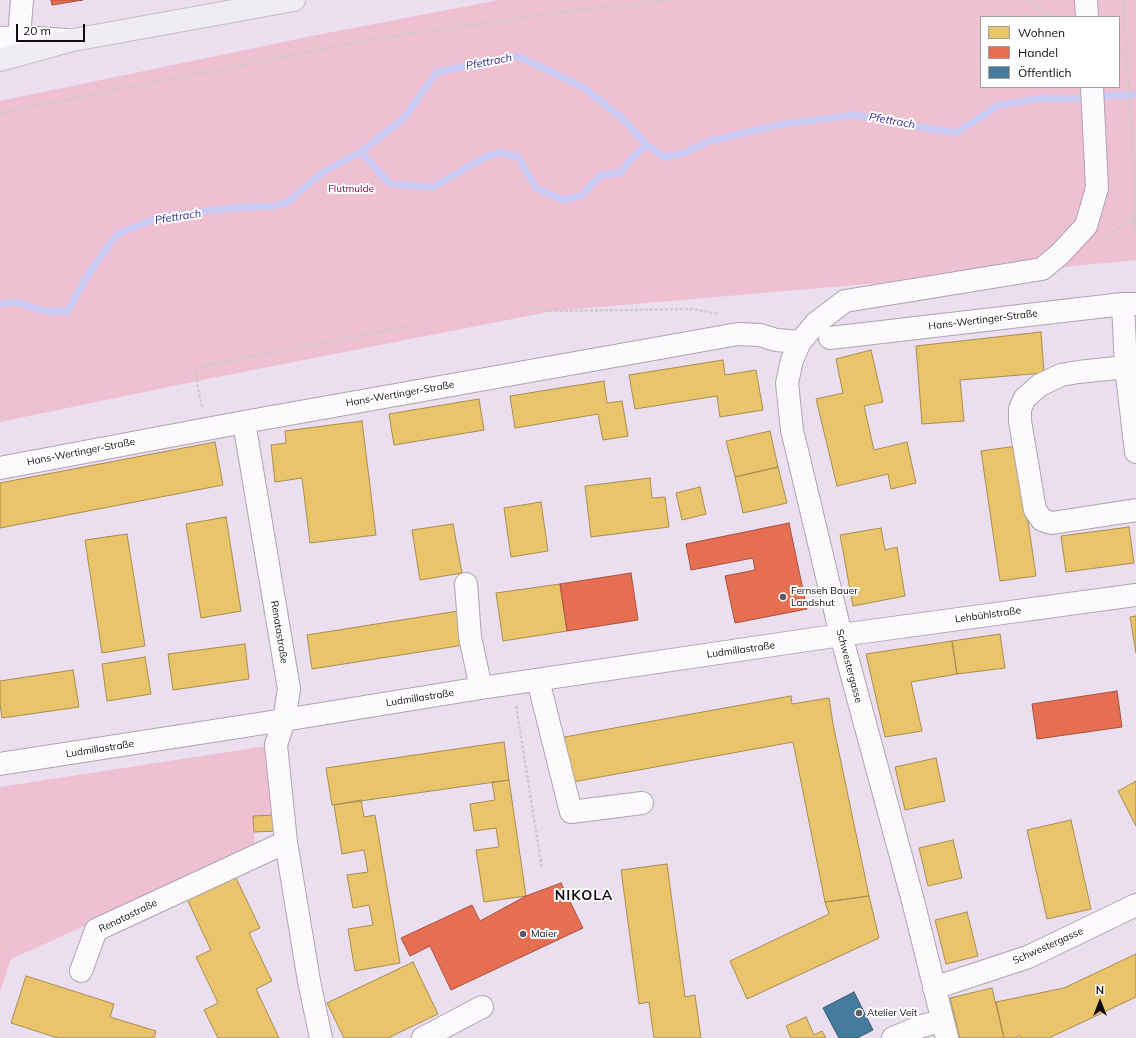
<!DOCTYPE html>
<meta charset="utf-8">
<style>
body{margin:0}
#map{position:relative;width:1136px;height:1038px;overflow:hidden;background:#ebdeee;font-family:Mulish,sans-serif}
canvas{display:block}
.legend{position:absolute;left:980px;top:16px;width:140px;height:72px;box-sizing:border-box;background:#fff;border:1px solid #a19ea1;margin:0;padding:5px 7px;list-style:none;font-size:12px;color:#130c15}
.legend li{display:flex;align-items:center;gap:8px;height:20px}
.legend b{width:20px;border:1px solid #a19ea1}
.north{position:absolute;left:1080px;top:982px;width:40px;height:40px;-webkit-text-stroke:3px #fff;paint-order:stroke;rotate:0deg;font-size:11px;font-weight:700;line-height:16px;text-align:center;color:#130c15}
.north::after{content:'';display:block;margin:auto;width:14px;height:18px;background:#130c15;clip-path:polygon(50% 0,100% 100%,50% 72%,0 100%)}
.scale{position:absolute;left:16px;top:24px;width:69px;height:18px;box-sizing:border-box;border:2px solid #130c15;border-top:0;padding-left:5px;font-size:12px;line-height:14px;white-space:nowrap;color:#130c15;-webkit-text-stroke:3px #fff;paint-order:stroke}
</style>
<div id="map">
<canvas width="1136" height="1038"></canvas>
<ul class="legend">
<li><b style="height:11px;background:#e9c46a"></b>Wohnen</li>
<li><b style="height:11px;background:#e76f51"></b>Handel</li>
<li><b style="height:11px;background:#457b9d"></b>Öffentlich</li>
</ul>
<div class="north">N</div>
<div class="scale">20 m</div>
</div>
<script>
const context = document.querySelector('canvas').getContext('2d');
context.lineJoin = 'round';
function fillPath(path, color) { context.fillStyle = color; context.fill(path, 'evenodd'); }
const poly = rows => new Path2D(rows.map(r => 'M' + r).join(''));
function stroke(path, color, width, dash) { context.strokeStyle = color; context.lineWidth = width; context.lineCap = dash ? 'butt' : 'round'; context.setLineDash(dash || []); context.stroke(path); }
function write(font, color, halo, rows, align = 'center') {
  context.font = font + ' Mulish,sans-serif'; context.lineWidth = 4; context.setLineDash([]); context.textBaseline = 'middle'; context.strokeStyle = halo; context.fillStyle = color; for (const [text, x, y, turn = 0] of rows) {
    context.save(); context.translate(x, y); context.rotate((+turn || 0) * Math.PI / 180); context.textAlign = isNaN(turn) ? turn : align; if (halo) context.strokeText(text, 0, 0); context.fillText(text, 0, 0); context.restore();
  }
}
const green = poly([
 [499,0,1136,0,1136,260,1042,269,553,311,197,381,0,422,0,101,317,35],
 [981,17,1119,17,1119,87,981,87],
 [267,746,275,815,253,816,255,849,11,959,0,991,0,787]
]);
const homes = poly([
 [1041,332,1044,373,960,380,964,421,922,424,916,346,1041,332],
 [871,350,883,402,864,406,874,450,907,442,916,483,891,489,888,474,837,486,816,399,843,393,836,359,871,350],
 [723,360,725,375,756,370,763,410,720,417,717,396,635,409,629,375,723,360],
 [604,381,607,403,622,401,628,436,603,440,598,414,515,428,510,396,604,381],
 [479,399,484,430,394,445,389,414,479,399],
 [362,421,376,535,310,543,302,478,275,482,271,445,286,443,285,431,362,421],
 [770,431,778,467,735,477,726,441,770,431],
 [215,442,223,485,0,528,0,483,215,442],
 [1017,446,1036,576,1000,581,981,451,1017,446],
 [778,467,787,503,743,513,735,477,778,467],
 [650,478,652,498,665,497,669,527,591,537,585,486,650,478],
 [700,487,706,514,682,520,676,493,700,487],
 [541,502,548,551,511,557,504,508,541,502],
 [226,517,241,611,201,618,186,524,226,517],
 [453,524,462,573,420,580,412,530,453,524],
 [1129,527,1134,563,1066,572,1061,536,1129,527],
 [881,528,885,550,897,547,905,596,853,606,840,535,881,528],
 [127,534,145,646,102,653,85,540,127,534],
 [560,584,567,631,503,641,496,593,560,584],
 [458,611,464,645,312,669,307,635,458,611],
 [1136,616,1136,653,1130,617,1136,616],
 [1000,634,1005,668,957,674,952,641,1000,634],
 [952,641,957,674,911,682,922,731,885,737,866,654,952,641],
 [245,644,249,679,173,690,168,654,245,644],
 [145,657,151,694,107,701,102,664,145,657],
 [73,670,79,707,2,718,0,704,0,681,73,670],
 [791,696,792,704,829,698,833,724,869,896,825,902,793,742,567,783,559,738,791,696],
 [504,742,509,780,332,805,326,768,504,742],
 [936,758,945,801,905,810,895,767,936,758],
 [509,780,526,896,484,902,476,850,499,847,496,828,474,831,470,804,495,800,492,782,509,780],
 [1136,781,1136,826,1118,791,1136,781],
 [361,800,364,817,375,815,400,963,355,971,348,929,373,925,369,905,353,908,347,875,368,872,364,850,342,854,334,805,361,800],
 [275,815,276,831,254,832,253,816,275,815],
 [1071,820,1091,909,1047,919,1027,830,1071,820],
 [953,840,962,878,928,886,919,848,953,840],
 [667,864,685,997,695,995,701,1038,654,1038,649,1002,639,1004,621,870,667,864],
 [235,876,260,928,249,933,272,981,256,989,279,1038,218,1038,204,1010,218,1003,196,957,211,950,187,899,235,876],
 [869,896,879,938,747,999,730,961,829,914,825,902,869,896],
 [967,912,978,956,946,964,935,920,967,912],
 [1136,954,1136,997,1049,1038,1020,1038,1020,1036,1015,1038,1004,1038,996,1002,1064,988,1136,954],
 [413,962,438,1014,388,1038,344,1038,327,1003,413,962],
 [26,976,114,1004,110,1017,156,1031,154,1038,58,1038,11,1023,26,976],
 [992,988,1004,1038,960,1038,950,998,992,988],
 [806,1017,814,1035,822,1031,826,1038,791,1038,786,1026,806,1017]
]);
const shops = poly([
 [51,0,83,0,52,5,51,0],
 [789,523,807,609,735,623,725,576,755,570,753,558,691,570,686,544,789,523],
 [631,573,638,620,567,631,560,584,631,573],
 [1117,691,1122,727,1037,739,1032,704,1117,691],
 [561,883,583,928,451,990,430,946,410,956,401,938,472,905,480,921,526,896,561,883]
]);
const public = poly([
 [854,992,873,1030,857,1038,839,1038,823,1008,854,992]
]);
const stream = poly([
 [361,152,404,118,437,72,518,56,583,87,622,118,647,145],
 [0,304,16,302,41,310,67,312,89,273,117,234,157,218,232,208,273,206,286,203,323,172,361,152,390,184,433,187,482,159,499,152,518,157,536,188,563,200,581,196,601,175,620,173,633,157,647,145,665,157,684,153,706,142,778,125,854,115,956,133,999,105,1042,98,1070,99,1136,94]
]);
const path = poly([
 [1026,0,1052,17],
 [1123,0,1135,181,1134,218,1136,234],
 [1119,56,1126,54],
 [0,113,379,38,563,12,671,0],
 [1106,239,1120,226,1134,218,1136,220],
 [530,308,553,311,693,309,718,314],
 [202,407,194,368,408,326],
 [516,706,542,868]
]);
const minor = poly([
 [1086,0,1087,17],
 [19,37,22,0],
 [0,38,19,37,68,40],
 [1123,304,1126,367,1136,452],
 [830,338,1123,304,1136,304],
 [1126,367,1078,372,1061,375,1040,385,1025,398,1020,409,1020,421,1035,510,1042,520,1052,523,1136,510],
 [244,422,289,689,284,720,276,745,286,842,309,981,321,1038],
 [0,468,244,422,738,334,760,335,776,340,800,342],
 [466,584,470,637,481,688],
 [538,680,571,812,642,803],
 [0,764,284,720,481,688,841,635,1136,595],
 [81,971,96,930,286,842],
 [934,988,1028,957,1136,905],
 [423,1038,482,1007],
 [893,1038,922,1026,942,1021],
 [947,1038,912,897,841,635,792,430,787,383,792,360,800,342,816,323,845,301,1042,269,1060,254,1086,226,1097,188,1092,87]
]);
const major = poly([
 [0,60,73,40,294,0]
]);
const markers = [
 [783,597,4,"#5f5661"],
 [523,934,4,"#5f5661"],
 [859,1013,4,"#5f5661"]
];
const parkNames = [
 ["Flutmulde",351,189]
];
const streetNames = [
 ["Hans-Wertinger-Straße",983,320,-7],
 ["Hans-Wertinger-Straße",400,394,-10],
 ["Hans-Wertinger-Straße",81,452,-11],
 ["Lehbühlstraße",988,615,-8],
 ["Renatastraße",279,632,81],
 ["Ludmillastraße",741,650,-8],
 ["Schwestergasse",849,666,75],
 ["Ludmillastraße",420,698,-9],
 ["Ludmillastraße",100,749,-9],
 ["Renatastraße",128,916,-26],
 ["Schwestergasse",1048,946,-24]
];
const poiNames = [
 ["Fernseh Bauer",791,591],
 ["Landshut",791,603],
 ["Maier",531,934],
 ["Atelier Veit",867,1013]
];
const waterNames = [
 ["Pfettrach",489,62,-11],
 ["Pfettrach",892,121,10],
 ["Pfettrach",178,217,-9]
];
const districtNames = [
 ["NIKOLA",584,896]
];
fillPath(green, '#efbfd2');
fillPath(homes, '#e9c46a');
stroke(homes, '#a98d50', 1);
fillPath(shops, '#e76f51');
stroke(shops, '#a7513f', 1);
fillPath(public, '#457b9d');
stroke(public, '#365a74', 1);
stroke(stream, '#cacbf4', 7);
stroke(minor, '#aea4b0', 24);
stroke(major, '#c4bec5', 24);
stroke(path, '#cdcace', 2.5, [3, 2]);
stroke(minor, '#fcfafc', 22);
stroke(major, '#f0ecf4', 22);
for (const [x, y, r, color] of markers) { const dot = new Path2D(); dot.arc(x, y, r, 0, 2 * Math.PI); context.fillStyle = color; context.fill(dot); stroke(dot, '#fff', 1.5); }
write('10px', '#7c0740', '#fff', parkNames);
write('10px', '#130c15', '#fff', streetNames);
write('10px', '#130c15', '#fff', poiNames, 'left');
write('italic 11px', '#312c8a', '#fff', waterNames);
context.letterSpacing = '1px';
write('bold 14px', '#130c15', '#fff', districtNames);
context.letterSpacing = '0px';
</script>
